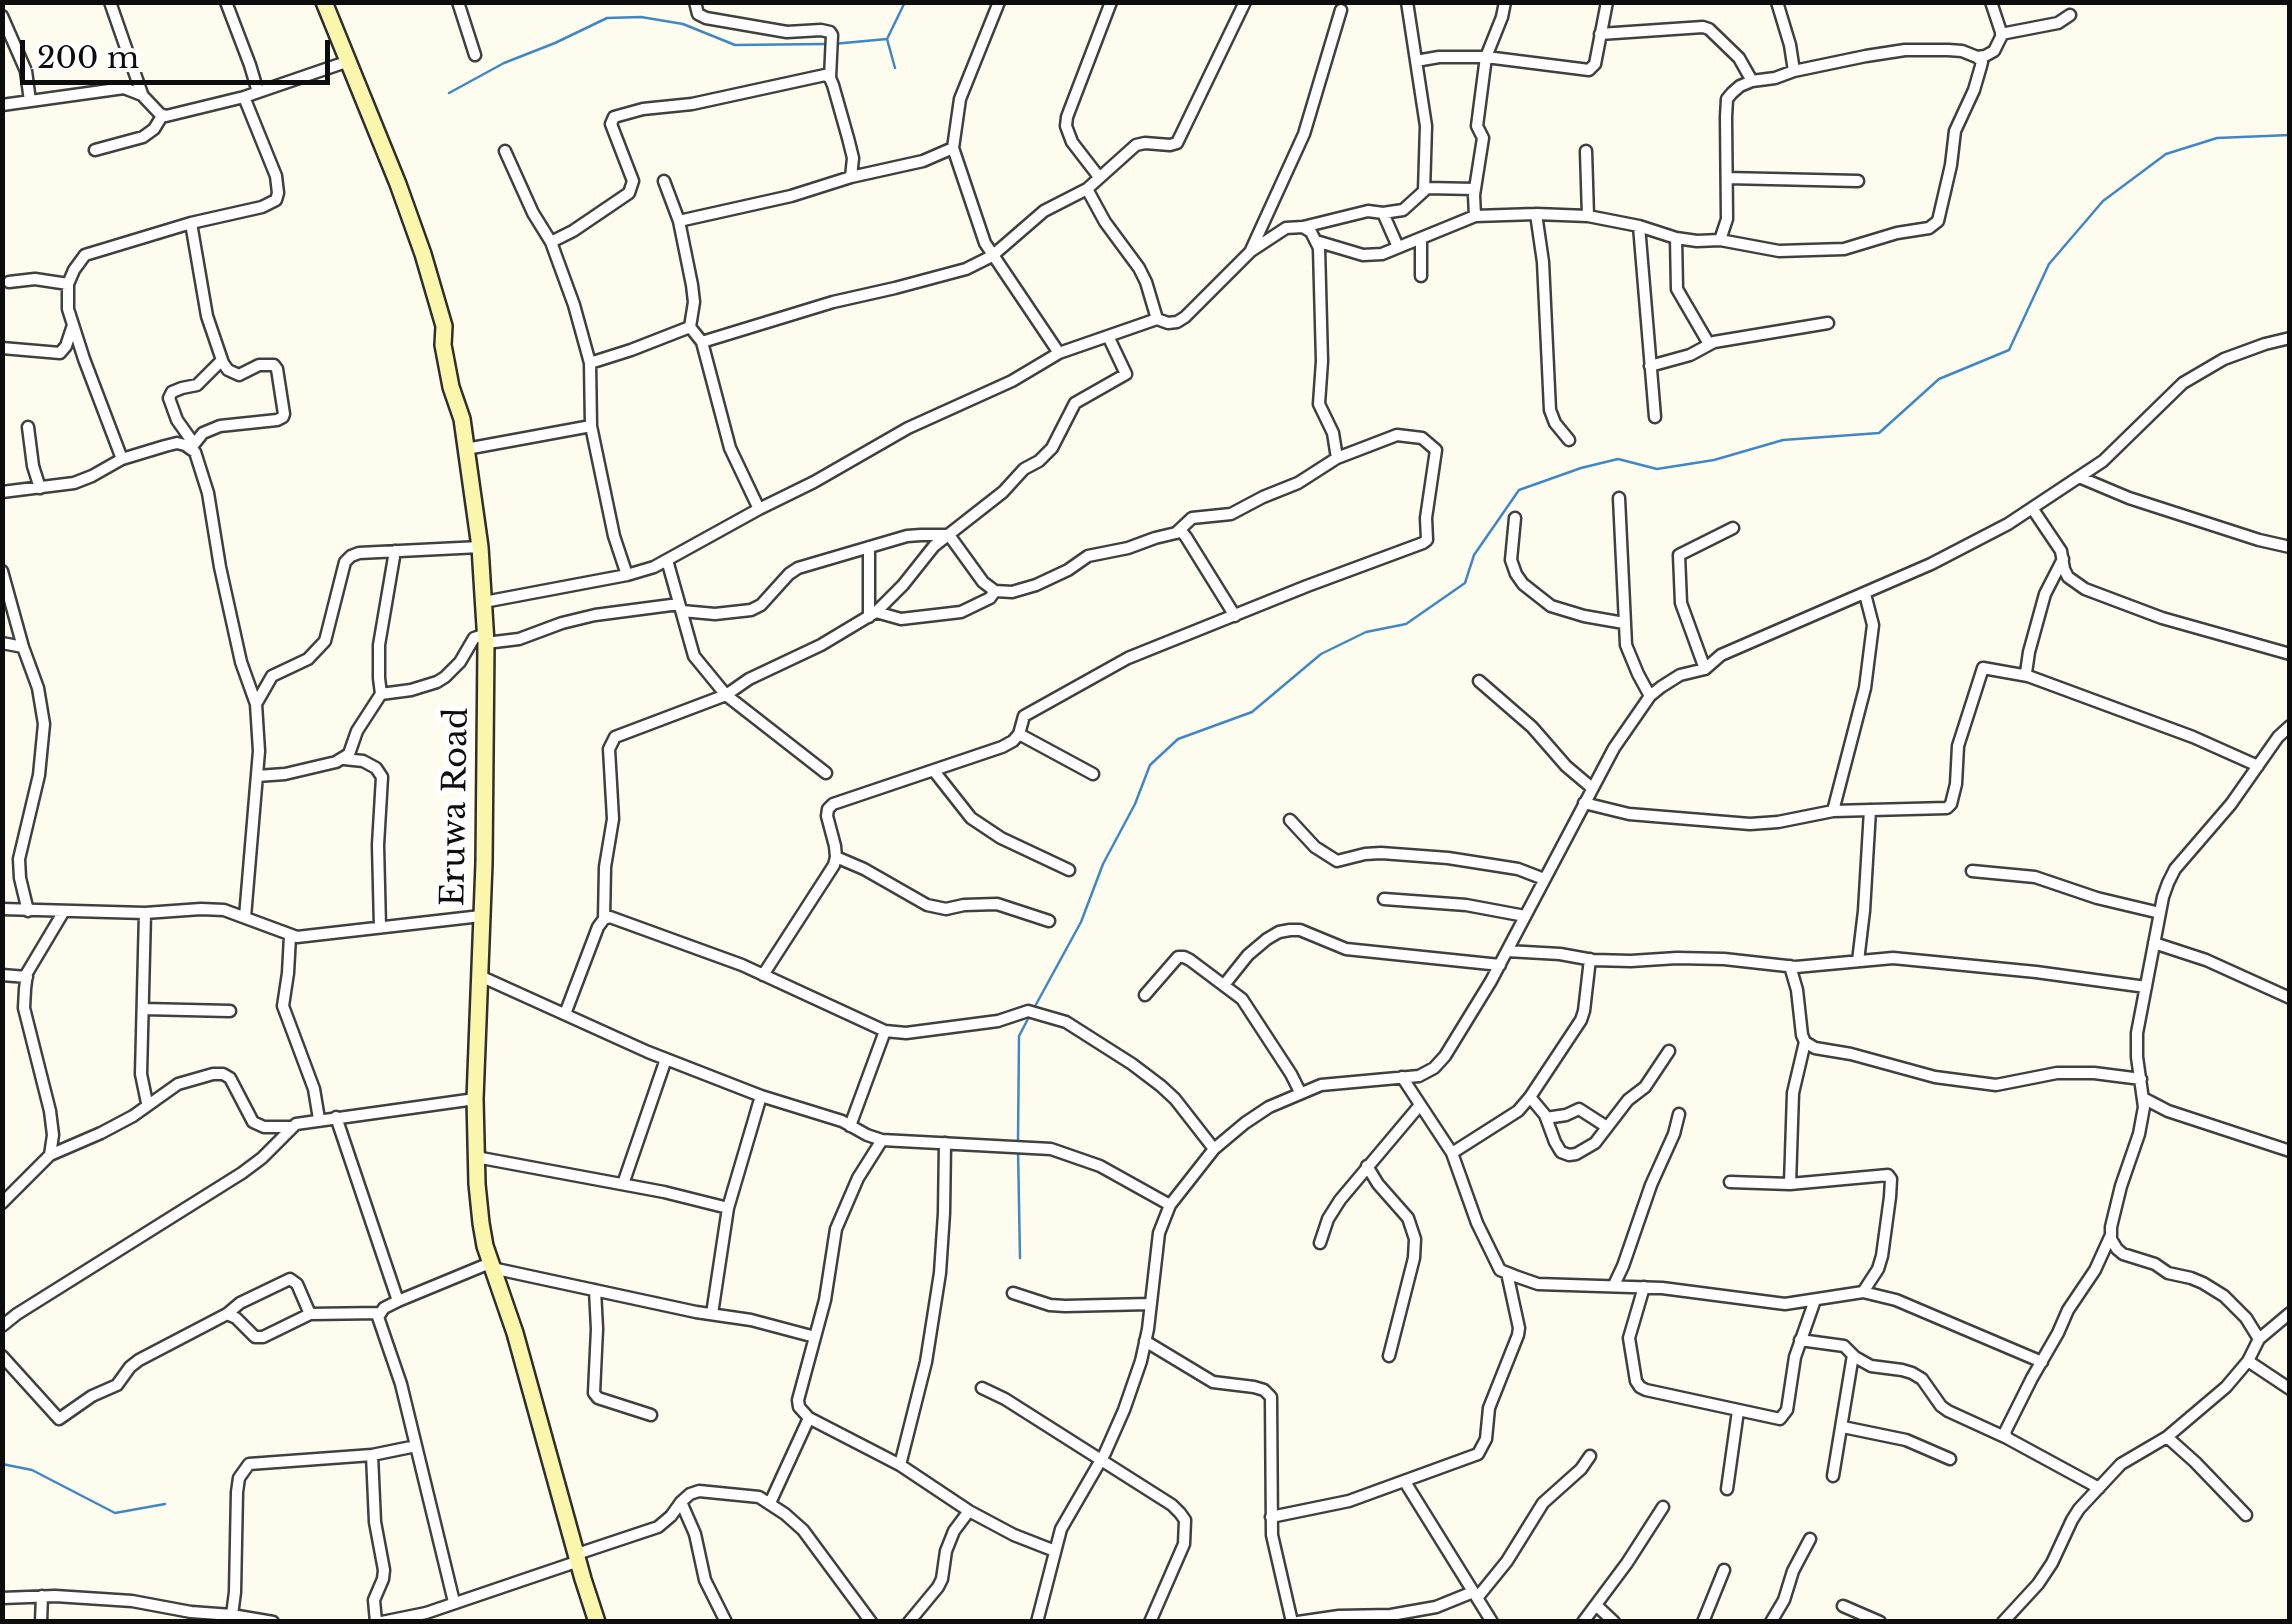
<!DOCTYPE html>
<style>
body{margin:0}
#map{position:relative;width:2292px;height:1624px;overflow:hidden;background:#fefcee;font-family:"Libre Baskerville",serif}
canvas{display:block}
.frame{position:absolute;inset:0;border:5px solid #0d0d0d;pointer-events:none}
.scale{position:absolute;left:20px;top:40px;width:310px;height:45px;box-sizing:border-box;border:5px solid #0d0d0d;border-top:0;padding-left:12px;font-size:30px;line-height:35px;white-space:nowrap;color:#0d0d0d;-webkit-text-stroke:8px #fff;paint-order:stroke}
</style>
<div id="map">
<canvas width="2292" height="1624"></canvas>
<div class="frame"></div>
<div class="scale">200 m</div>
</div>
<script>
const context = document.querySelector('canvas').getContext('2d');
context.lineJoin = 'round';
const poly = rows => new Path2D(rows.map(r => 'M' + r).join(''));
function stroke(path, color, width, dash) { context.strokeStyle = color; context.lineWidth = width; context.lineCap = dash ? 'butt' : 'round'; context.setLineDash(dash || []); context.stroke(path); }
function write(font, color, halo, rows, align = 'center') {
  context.font = font + ' "Libre Baskerville",serif'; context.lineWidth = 10; context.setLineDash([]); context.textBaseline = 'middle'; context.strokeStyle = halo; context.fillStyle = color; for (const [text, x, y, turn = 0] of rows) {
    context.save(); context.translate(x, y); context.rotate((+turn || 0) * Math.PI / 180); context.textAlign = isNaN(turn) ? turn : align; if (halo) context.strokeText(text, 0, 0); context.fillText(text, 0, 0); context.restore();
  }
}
const stream = poly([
 [833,44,887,39],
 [895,68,887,39,905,2],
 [449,93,504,63,555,43,607,18,641,17,683,24,735,45,825,44],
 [1033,1010,1081,922,1103,864,1135,804,1150,765,1178,739,1252,712,1321,654,1366,632,1406,624,1465,583,1474,555,1519,490,1581,468,1618,459,1657,469,1714,460,1783,440,1879,433,1939,379,2009,350,2049,264,2103,201,2166,154,2217,138,2290,135],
 [1018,1141,1019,1036,1029,1017],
 [1018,1149,1020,1258],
 [2,1464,32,1470,115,1513,165,1504]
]);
const minor = poly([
 [110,2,142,94],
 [226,2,250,65,258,92],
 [458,2,475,55],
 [695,2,698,14,706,18,787,32,821,30,830,32,832,35,830,78],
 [999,2,960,99,953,148,985,243,1059,353],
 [1777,2,1790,45,1794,71],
 [2,16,26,71,30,101],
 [1600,34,1703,27,1709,29,1739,58,1752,81],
 [2001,34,2058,23,2070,15],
 [1416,61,1439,57,1486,57,1589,70,1595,64,1607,2],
 [2,105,124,88,142,95,160,114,166,116,244,97,349,61],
 [95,150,143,137,154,129,162,116],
 [505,151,533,213,551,242,574,305,590,363,591,426,614,536,627,575],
 [1586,151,1588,216],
 [1099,177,1072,142,1066,126,1067,117,1111,2],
 [1727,178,1858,181],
 [664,181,679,221,692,285,694,302,690,327],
 [1426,188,1475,189],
 [1087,189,1105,222,1139,268,1146,282,1157,319],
 [1383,213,1398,247],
 [1536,214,1543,262,1550,410,1555,423,1569,440],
 [1475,216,1474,195,1483,138,1477,126,1486,57,1502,17,1505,2],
 [679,221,791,196,851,177,923,161,953,148],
 [1639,226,1655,417],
 [1303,227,1368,211,1383,213,1403,210,1424,191,1426,126,1407,2],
 [1676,238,1677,289,1709,344],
 [1421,240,1421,276],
 [1720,240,1727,219,1726,117,1727,99,1732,93,1740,86,1752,81,1775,78,1794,71,1866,56,1905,50,1948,50,1962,51,1977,57,1985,56,1994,51,2002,35,1991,2],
 [1316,241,1363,255,1382,254,1475,216,1536,214,1588,216,1639,226,1676,238,1697,241,1720,240,1779,251,1844,249,1897,233,1929,228,1938,221,1951,165,1955,131,1974,90,1981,66,1982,62,1977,57],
 [551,242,573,231,629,193,633,181,611,124,614,117,643,109,692,104,825,75,830,78,833,85,848,138,853,158,851,177],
 [1251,250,1304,134,1341,10],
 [9,282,35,279,68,284],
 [690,327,702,342,730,448,759,509],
 [702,342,833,302,895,288,966,269,992,256,1044,211,1087,189,1136,145,1145,143,1170,145,1177,143,1245,2],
 [2,348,60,353,66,346,73,325],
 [590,363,631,350,690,327],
 [1650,366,1690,355,1714,342,1828,323],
 [28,427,33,466,40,488],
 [194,444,177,420,169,398,172,392,182,388,197,385,222,360],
 [191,448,203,433,220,426,277,420,283,417,284,414,277,369,274,365,259,365,239,375,228,370,223,363,207,316,191,223],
 [466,449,591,426],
 [122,459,84,359,68,309,68,284,74,270,85,255,191,223,262,207,276,200,278,193,276,176,244,97],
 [2079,477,2129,498,2259,540,2290,547],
 [2,492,74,483,92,476,122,459,165,446,177,443,185,445,195,452,208,493,220,567,241,662,256,704,259,751,245,917],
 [1619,498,1626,645,1638,674,1650,696],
 [2032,508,2061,551,2064,569,2068,577,2085,589,2162,618,2290,654],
 [1515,518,1511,560,1516,574,1523,584,1551,606,1584,616,1624,623],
 [1176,533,1181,531,1186,537,1235,616],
 [2063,559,2045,594,2029,652,2026,673,2028,676,2193,737,2258,766],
 [667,560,694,656,726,695,749,679,821,645,876,612,903,585,934,546,1003,492,1024,469,1039,461,1052,448,1075,403,1126,374,1108,336],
 [2,571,23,647,38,688,44,724,39,775,19,859,20,878,28,911],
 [484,602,627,575,654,567,759,509,814,482,908,428,1012,381,1059,353,1157,319,1168,323,1177,322,1185,317,1251,251,1286,228,1303,227,1311,232,1319,248,1322,361,1319,404,1333,433,1337,458],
 [682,611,715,614,751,610,761,605,789,574,798,568,907,536,921,535,949,535,983,582,995,591,1012,592,1036,585,1068,570,1088,556,1128,548,1155,538,1176,533,1192,518,1231,514,1263,497,1298,483,1337,458,1397,435,1422,438,1436,450,1426,518,1427,540,1423,543,1307,586,1128,658,1024,716,1019,734,1013,741,1002,747,833,804,828,809,827,816,835,846,836,857,834,865,763,975],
 [876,612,901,619,961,612,990,598,995,591],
 [869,617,869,547],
 [2,643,23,647],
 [486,643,519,639,562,623,595,615,679,604],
 [1705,669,1681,603,1679,555,1733,528],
 [1479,681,1532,727,1566,766,1592,788],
 [381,694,411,690,437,682,445,677,460,662,474,638,486,634],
 [256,704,272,676,308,659,325,641,345,562,351,556,359,553,480,547],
 [1019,734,1093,774],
 [344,759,363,761,376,768,382,777,378,845,380,927],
 [934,771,971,818,1001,838,1069,870],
 [257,776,285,774,336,762,349,754,357,731,381,694,379,678,379,645,395,551],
 [1584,803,1629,814,1750,824,1778,822,1833,811,1947,808,1951,804,1956,784,1958,746,1983,668,2028,676],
 [1833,811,1865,688,1873,625,1865,594],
 [1290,820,1315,847,1337,861,1365,854,1381,853,1448,858,1518,869,1544,879],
 [836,857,864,869,927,905,946,909,964,905,997,904,1049,921],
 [1972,871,2035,877,2097,898,2160,913],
 [1384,899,1466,905,1525,916],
 [2,909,145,913,201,909,224,910,297,937,481,916],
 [145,913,141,1074,147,1103],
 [604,919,605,867,613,819,609,749,615,737,726,695,826,773],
 [290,936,288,973,283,1006,314,1089,319,1119],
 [2154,943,2206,960,2290,998],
 [1507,951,1560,954,1593,960,1631,961,1677,958,1724,959,1796,967,1893,958,2036,972,2146,987],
 [1858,961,1864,911,1870,810],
 [1790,966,1797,990,1802,1035,1805,1042,1815,1048,1851,1054,1935,1077,1996,1085,2057,1073,2094,1073,2141,1079],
 [2,975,27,977],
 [480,976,648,1052,761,1096,842,1121,867,1135,882,1140,1051,1149,1100,1166,1170,1205],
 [1224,985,1248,955,1267,939,1279,932,1290,930,1300,930,1346,949,1500,965],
 [1145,995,1178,957,1184,957,1190,960,1242,999,1291,1074,1300,1092],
 [144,1009,230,1011],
 [565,1014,598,927,604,919,610,917,742,965,885,1031,906,1033,998,1021,1028,1011,1066,1022,1132,1064,1161,1086,1175,1099,1214,1149],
 [1402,1077,1452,1153,1477,1223,1500,1270,1515,1276,1538,1284,1662,1288,1785,1304,1863,1292,1896,1300,2042,1362],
 [1530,1097,1545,1115,1555,1142,1561,1152,1569,1155,1576,1154,1595,1143,1628,1100,1645,1087,1669,1051],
 [2143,1098,2168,1111,2290,1151],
 [336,1117,398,1301],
 [1546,1118,1566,1115,1579,1109,1607,1127],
 [850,1126,885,1031],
 [1452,1153,1518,1111,1530,1097,1581,1020,1584,1011,1590,959],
 [50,1155,53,1135,50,1111,24,1008,25,989,27,973,64,911],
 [476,1157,664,1192,728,1208],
 [1367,1166,1378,1184,1408,1218,1415,1239,1414,1258,1389,1356],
 [1730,1182,1790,1184,1888,1175,1891,1179,1890,1197,1882,1256,1878,1269,1863,1292],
 [623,1184,666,1059],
 [1790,1184,1793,1093,1805,1042],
 [2,1203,50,1155,101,1133,133,1116,178,1084,213,1074,223,1074,230,1078,253,1122,264,1127,292,1127],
 [1320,1243,1328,1219,1340,1200,1420,1105],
 [492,1268,696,1312,751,1320,815,1337],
 [1614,1285,1623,1266,1651,1185,1674,1134,1679,1114],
 [1644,1287,1629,1338,1636,1381,1640,1387,1646,1390,1780,1419,1787,1410,1795,1357,1815,1300],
 [595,1290,597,1329,594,1393,598,1398,651,1415],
 [1013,1293,1050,1305,1065,1306,1150,1304],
 [227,1314,240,1303,290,1279,297,1284,310,1314],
 [712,1314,728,1208,761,1096],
 [2,1326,17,1314,242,1173,262,1158,296,1124,475,1099],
 [2259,1339,2246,1318,2224,1296,2203,1283,2191,1278,2168,1273,2155,1264,2123,1254,2117,1249,2111,1239,2111,1227,2121,1186,2139,1134,2144,1107,2137,1057,2137,1033,2163,897,2168,883,2175,869,2231,804,2278,737,2290,726],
 [1800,1340,1844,1346,1855,1357,1871,1366,1902,1370,1912,1373,1922,1379,1941,1406,1948,1411,2007,1438],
 [1145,1341,1213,1382,1254,1387,1264,1390,1271,1397,1272,1535,1292,1622],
 [2,1356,59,1419,92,1396,117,1385,130,1367,139,1360,227,1314,236,1318,255,1337,263,1337,310,1314,380,1313],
 [2248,1361,2290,1389],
 [982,1388,1005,1399,1172,1505,1180,1513,1185,1520,1184,1544,1150,1622],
 [809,1418,799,1407,798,1400,825,1300,836,1229,858,1178,882,1140],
 [1843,1427,1906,1440,1950,1459],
 [2167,1437,2195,1462,2246,1515],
 [372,1455,375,1522,384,1570,383,1579,374,1600,376,1622],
 [900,1465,926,1362,940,1273,944,1213,945,1143],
 [1833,1476,1853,1355],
 [1405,1482,1492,1622],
 [2099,1488,2007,1438,2005,1432,2032,1378,2058,1333,2068,1310,2095,1270,2110,1237],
 [1727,1489,1738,1411],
 [681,1502,695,1534,705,1580,726,1622],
 [770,1503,809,1418,900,1465,969,1511,1014,1535,1055,1551],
 [1271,1517,1349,1501,1478,1454,1486,1439,1489,1408,1518,1335,1519,1328,1507,1273],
 [577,1554,658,1527,671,1516,681,1502,690,1494,699,1491,759,1497,785,1514,803,1530,871,1622],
 [2,1598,55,1596,132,1601,191,1612,232,1615,273,1622],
 [1477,1598,1507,1561,1543,1503,1581,1469,1590,1456],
 [454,1602,401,1384,378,1317,384,1308,398,1301,490,1263],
 [1596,1605,1614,1622],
 [1843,1606,1880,1622],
 [232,1615,235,1592,237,1492,239,1478,249,1464,372,1455,416,1446],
 [41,1622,42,1596],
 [382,1622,426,1613,579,1561],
 [909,1622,938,1587,942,1579,946,1551,954,1531,969,1511],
 [1037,1622,1061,1529,1105,1453,1124,1410,1141,1361,1148,1329,1159,1233,1170,1205,1214,1149,1245,1123,1269,1107,1321,1085,1419,1076,1434,1068,1445,1056,1491,981,1614,748,1650,696,1661,687,1680,675,1705,669,1721,655,1931,564,2008,524,2103,461,2183,383,2224,359,2265,344,2290,338],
 [1298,1622,1339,1616,1391,1615,1436,1607,1473,1592],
 [1583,1622,1627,1563,1663,1507],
 [1703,1622,1724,1570],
 [1771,1622,1784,1600,1793,1571,1810,1539],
 [2003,1622,2038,1584,2052,1563,2072,1520,2079,1509,2121,1464,2167,1437,2226,1387,2248,1361,2259,1339,2290,1313]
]);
const secondary = poly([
 [324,2,398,184,423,254,444,326,443,345,451,387,462,419,480,547,486,643,484,863,475,1099,477,1184,481,1223,485,1246,515,1333,583,1579,597,1622]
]);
const streetNames = [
 ["Eruwa Road",456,807,-89]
];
stroke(stream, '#4087c5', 2.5);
stroke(minor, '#404040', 15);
stroke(secondary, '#2f2f2f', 20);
stroke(minor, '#fff', 10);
stroke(secondary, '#faf7ac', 15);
write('32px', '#0d0d0d', '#fff', streetNames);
</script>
